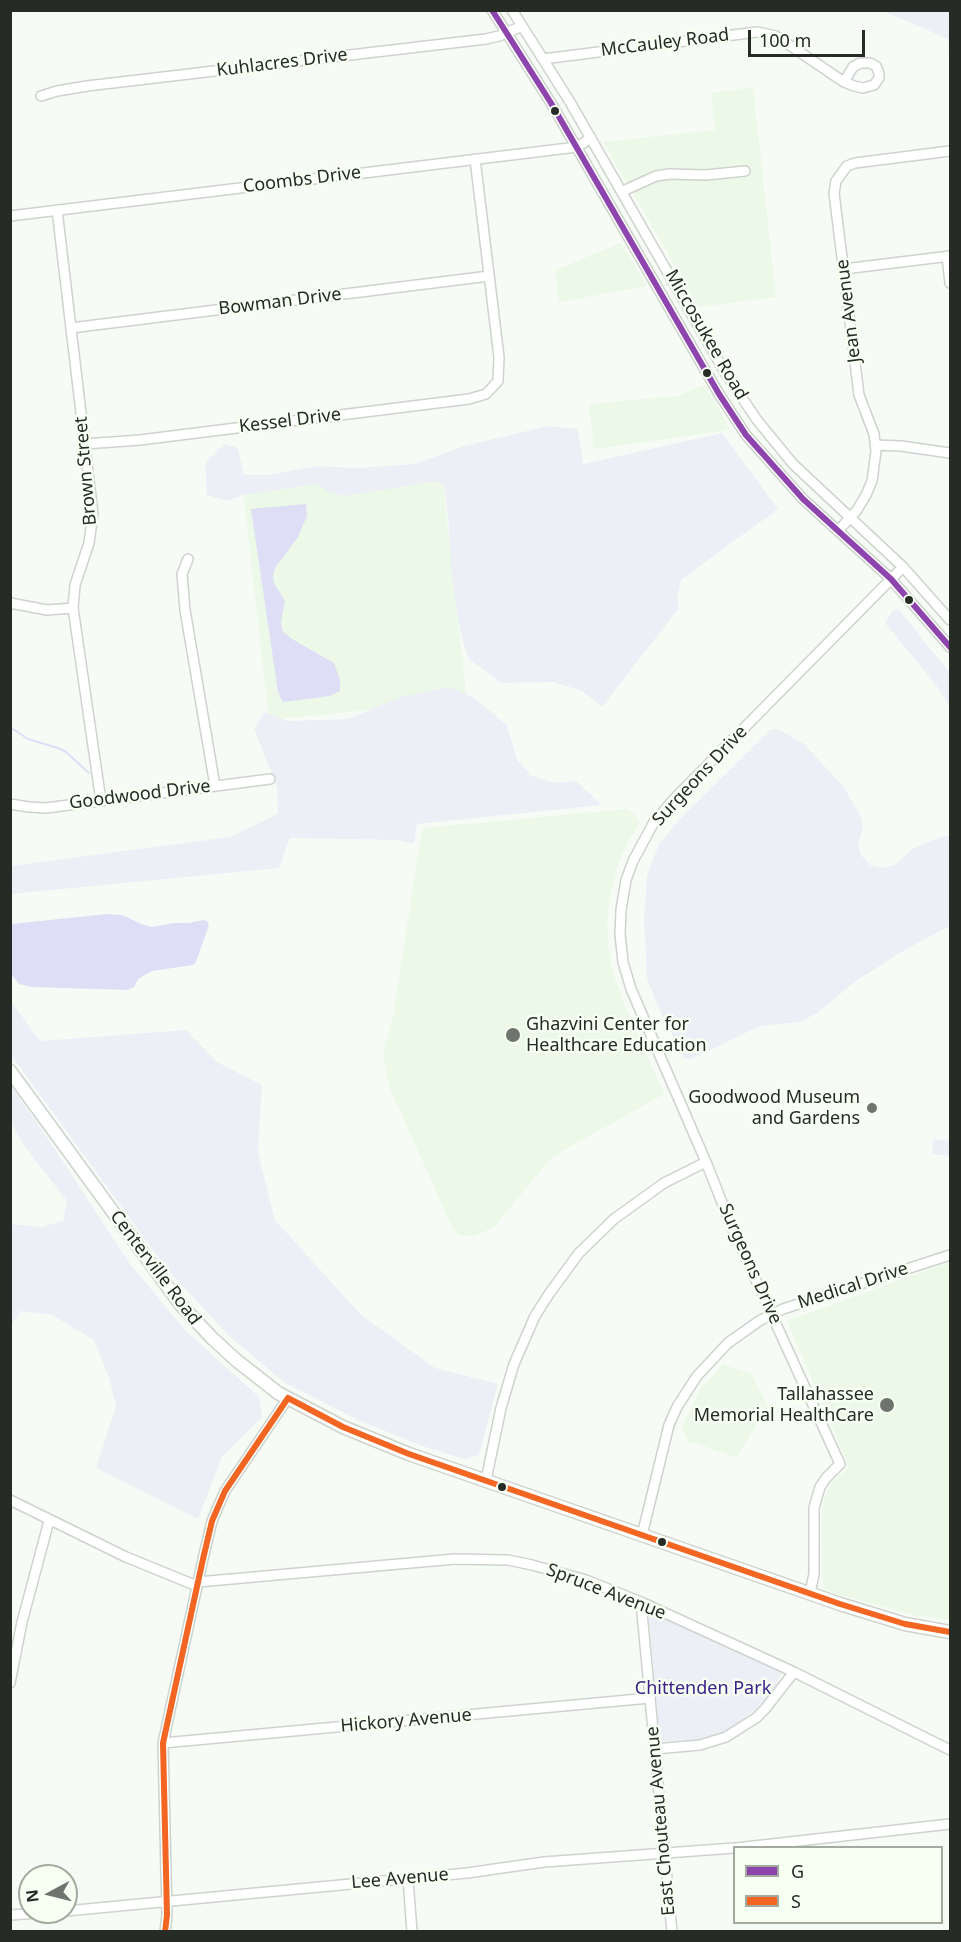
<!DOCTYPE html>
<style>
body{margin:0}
#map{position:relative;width:961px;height:1942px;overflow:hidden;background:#f6fcf5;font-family:"Noto Sans",sans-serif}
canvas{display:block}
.frame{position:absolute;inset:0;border:12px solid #272b26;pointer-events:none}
.legend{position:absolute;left:733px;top:1846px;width:210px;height:78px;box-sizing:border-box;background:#f5fff2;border:2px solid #a3aaa0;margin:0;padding:8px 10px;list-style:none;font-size:18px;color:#272b26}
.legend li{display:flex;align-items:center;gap:12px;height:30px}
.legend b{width:30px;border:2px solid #a3aaa0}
.north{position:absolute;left:18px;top:1864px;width:60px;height:60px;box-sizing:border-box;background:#f5fff2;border:2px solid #a3aaa0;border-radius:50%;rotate:263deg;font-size:16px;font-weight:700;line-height:24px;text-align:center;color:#272b26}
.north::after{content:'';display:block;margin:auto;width:21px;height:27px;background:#6f746e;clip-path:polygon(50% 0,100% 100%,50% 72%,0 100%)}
.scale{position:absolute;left:748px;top:30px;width:117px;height:27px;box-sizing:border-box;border:3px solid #272b26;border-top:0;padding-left:8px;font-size:18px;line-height:21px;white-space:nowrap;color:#272b26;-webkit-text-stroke:4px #f5fff2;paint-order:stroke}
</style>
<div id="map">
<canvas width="961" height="1942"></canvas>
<div class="frame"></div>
<ul class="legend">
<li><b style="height:8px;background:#8e44ad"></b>G</li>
<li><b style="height:8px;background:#f26522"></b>S</li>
</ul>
<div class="north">N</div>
<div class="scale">100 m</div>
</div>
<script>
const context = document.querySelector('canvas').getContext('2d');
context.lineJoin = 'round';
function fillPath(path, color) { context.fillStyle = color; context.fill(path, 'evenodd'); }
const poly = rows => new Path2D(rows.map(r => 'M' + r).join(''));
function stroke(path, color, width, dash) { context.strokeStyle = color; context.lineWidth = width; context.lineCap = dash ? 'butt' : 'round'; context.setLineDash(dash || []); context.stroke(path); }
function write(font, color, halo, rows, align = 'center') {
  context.font = font + ' "Noto Sans",sans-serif'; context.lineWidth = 5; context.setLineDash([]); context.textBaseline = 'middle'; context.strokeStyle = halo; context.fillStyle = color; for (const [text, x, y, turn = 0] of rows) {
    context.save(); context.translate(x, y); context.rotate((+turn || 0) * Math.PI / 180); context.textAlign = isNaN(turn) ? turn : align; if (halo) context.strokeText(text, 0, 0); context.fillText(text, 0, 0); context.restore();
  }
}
const built = poly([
 [753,87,776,297,699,307,603,142,715,130,711,93],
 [621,243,647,286,559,302,555,270],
 [704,385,730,428,723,431,594,449,589,404,677,396],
 [441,467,467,700,269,720,243,489],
 [627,809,636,816,640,823,626,845,617,867,610,897,607,923,609,949,612,970,623,1001,664,1094,552,1157,493,1228,473,1236,459,1235,451,1225,389,1086,383,1053,393,1018,422,828],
 [950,1262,950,1620,912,1615,823,1590,822,1521,824,1498,833,1482,849,1467,787,1321],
 [723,1364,751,1374,768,1407,736,1457,695,1443,689,1443,682,1427,700,1390]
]);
const green = poly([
 [883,11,950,11,950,79,948,39],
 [548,426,578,429,583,464,722,433,778,509,681,580,677,598,679,608,602,707,582,691,553,682,502,683,470,660,466,653,460,630,452,579,448,515,444,488,438,481,344,496,329,492,317,484,243,495,227,501,207,495,205,463,224,444,238,448,244,475,269,475,316,466,358,468,415,464,464,446],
 [897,609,900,611,950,673,950,707,936,685,885,623,893,610],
 [449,687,474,698,507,725,517,760,532,776,556,783,576,781,602,805,417,824,414,844,398,840,290,838,279,868,11,894,10,866,230,837,278,814,277,786,254,729,265,712,287,721,348,719,401,697],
 [778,729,804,744,843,786,860,815,863,827,858,845,861,855,870,865,882,868,895,865,914,848,935,839,950,835,950,926,908,948,856,981,817,1013,800,1022,760,1026,692,1059,685,1059,661,1013,647,979,644,920,647,875,659,844,680,819,770,730],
 [11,1001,40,1041,186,1030,217,1062,262,1085,258,1152,275,1220,361,1315,435,1368,498,1384,479,1455,465,1459,425,1447,360,1421,285,1383,228,1335,166,1268,11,1055],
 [11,1086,49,1140,130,1264,186,1331,259,1397,262,1417,222,1457,198,1519,96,1468,116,1406,109,1378,94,1340,52,1315,21,1311,11,1325,11,1224,41,1227,63,1221,67,1201,26,1148,11,1123],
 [933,1139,950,1141,950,1156,932,1154],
 [648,1608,782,1671,775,1687,756,1709,726,1732,694,1740,660,1742]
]);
const water = poly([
 [306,504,307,516,298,537,275,568,273,576,274,583,285,601,281,622,283,632,292,639,334,663,340,680,340,691,330,696,283,702,278,692,251,509],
 [107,914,122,915,144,925,152,927,174,923,189,923,203,920,207,921,209,925,196,962,193,965,152,971,138,979,134,987,128,990,31,987,19,984,11,974,11,924]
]);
const stream = poly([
 [10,727,28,739,58,748,66,752,89,773]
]);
const minor = poly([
 [492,10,551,103,719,394,746,435,803,499,891,579,950,647],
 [512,10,570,102,726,374,757,420,793,464,903,567,950,620],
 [543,59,757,32,776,36,841,80,844,82,854,86,863,88,874,85,879,78,879,73,876,66,870,63,860,63,853,67,844,82],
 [41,96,57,91,87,86,486,39,499,36,522,26],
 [623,191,656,176,669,174,706,175,745,171],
 [57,210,93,514,89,543,75,585,73,608,101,801],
 [10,216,577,147,591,138],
 [947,256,950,283],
 [844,269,950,256],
 [71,328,489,276],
 [85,444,140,440,469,399,486,394,498,381,499,357,475,159],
 [875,445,901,446,950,453],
 [838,531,857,510,866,495,872,481,876,451,874,434,859,395,834,193,836,181,847,166,855,163,950,151],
 [188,559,182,574,185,610,215,786],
 [10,603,47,610,73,608],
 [10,804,29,807,46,808,270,779],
 [486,1480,501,1408,514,1364,535,1316,549,1294,579,1253,614,1219,664,1183,706,1162],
 [10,1500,126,1557,197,1586],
 [642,1535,669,1425,677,1407,697,1376,728,1343,759,1321,783,1309,950,1255],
 [198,1582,455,1559,508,1560,532,1565,586,1580,641,1602,794,1672,950,1750],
 [810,1593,814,1574,814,1508,820,1487,826,1478,840,1464,733,1230,706,1162,631,989,623,962,620,934,621,910,626,880,633,861,654,822,675,798,903,567],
 [641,1602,672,1932],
 [10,1683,22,1622,49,1521],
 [163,1743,650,1698],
 [655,1749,700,1745,726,1737,756,1718,765,1709,794,1672],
 [736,1848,950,1824],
 [408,1879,412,1932],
 [66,1911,467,1873,544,1862,734,1848],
 [10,1915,51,1912],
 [165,1932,167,1915,163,1743,203,1559,212,1521,225,1491,288,1398]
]);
const major = poly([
 [10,1071,181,1305,212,1338,236,1360,278,1393,343,1427,409,1454,840,1604,905,1624,950,1632]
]);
const bus1 = poly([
 [492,10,551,103,719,394,746,435,803,499,891,579,950,647]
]);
const bus2 = poly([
 [288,1398,343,1427,409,1454,840,1604,905,1624,950,1632],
 [165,1932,167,1915,163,1743,203,1559,212,1521,225,1491,288,1398]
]);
const markers = [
 [555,111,5,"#272b26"],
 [707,373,5,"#272b26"],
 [909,600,5,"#272b26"],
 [513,1035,8,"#6f746e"],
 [872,1108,6,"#6f746e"],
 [887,1405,8,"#6f746e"],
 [502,1487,5,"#272b26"],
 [662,1542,5,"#272b26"]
];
const streetNames = [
 ["McCauley Road",665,43,-7],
 ["Kuhlacres Drive",282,63,-7],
 ["Coombs Drive",302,180,-7],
 ["Bowman Drive",280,302,-7],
 ["Jean Avenue",849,311,-97],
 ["Miccosukee Road",706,335,60],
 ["Kessel Drive",290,421,-7],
 ["Brown Street",86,471,-95],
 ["Surgeons Drive",700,776,-47],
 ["Goodwood Drive",140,795,-7],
 ["Surgeons Drive",750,1264,66],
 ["Centerville Road",155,1268,53],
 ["Medical Drive",853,1286,-18],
 ["Spruce Avenue",606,1592,21],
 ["Hickory Avenue",406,1721,-5],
 ["East Chouteau Avenue",661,1821,-95],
 ["Lee Avenue",400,1879,-5]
];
const poiNames = [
 ["Ghazvini Center for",526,1025,"left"],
 ["Healthcare Education",526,1046,"left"],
 ["Goodwood Museum",860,1098],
 ["and Gardens",860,1119],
 ["Tallahassee",874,1395],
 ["Memorial HealthCare",874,1416]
];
const parkNames = [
 ["Chittenden Park",703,1689]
];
fillPath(built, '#ecf8e8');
fillPath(green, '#edeff7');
fillPath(water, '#dedff6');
stroke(stream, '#dedff6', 2);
stroke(minor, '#ced3cd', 12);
stroke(major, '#ced3cd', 15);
stroke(minor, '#fefffe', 9);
stroke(major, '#fefffe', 12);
stroke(bus1, '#8e44ad', 6);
stroke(bus2, '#f26522', 6);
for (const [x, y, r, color] of markers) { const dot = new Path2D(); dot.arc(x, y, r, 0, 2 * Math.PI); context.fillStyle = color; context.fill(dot); stroke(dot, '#f5fff2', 2); }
write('18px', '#272b26', '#f5fff2', streetNames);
write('18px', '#272b26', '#f5fff2', poiNames, 'right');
write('18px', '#3b2087', '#f5fff2', parkNames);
</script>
